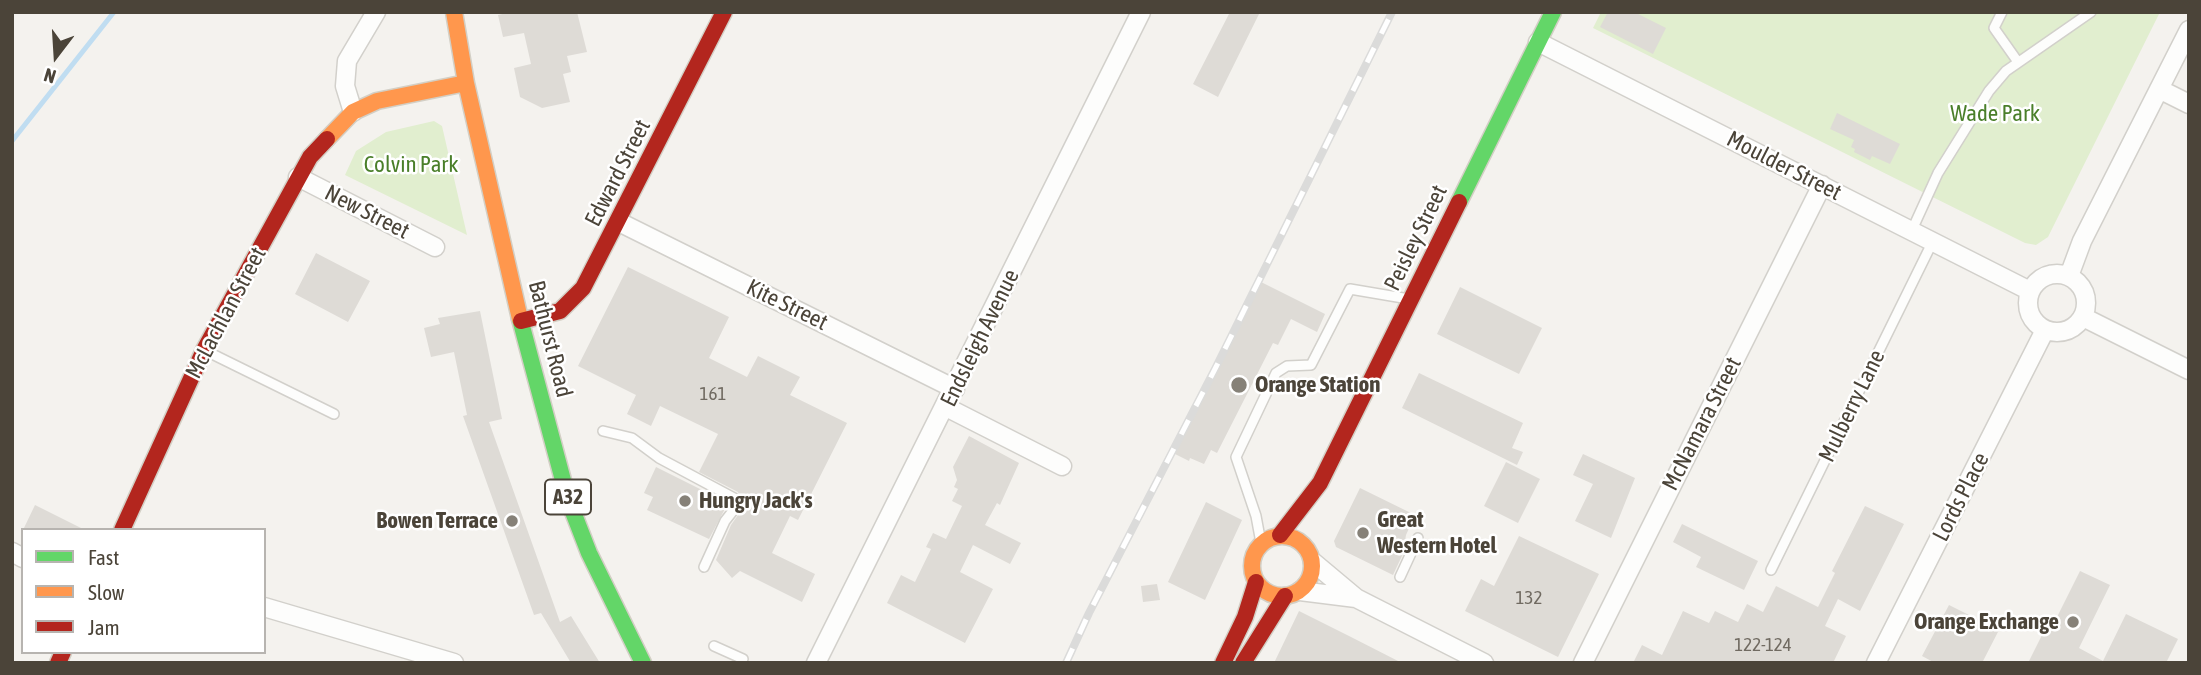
<!DOCTYPE html>
<style>
body{margin:0}
#map{position:relative;width:2201px;height:675px;overflow:hidden;background:#f4f2ee;font-family:"Asap Condensed",sans-serif}
canvas{display:block}
.frame{position:absolute;inset:0;border:14px solid #4b4439;pointer-events:none}
.legend{position:absolute;left:21px;top:528px;width:245px;height:126px;box-sizing:border-box;background:#fff;border:2px solid #b7b4b0;margin:0;padding:9px 12px;list-style:none;font-size:21px;color:#4b4439}
.legend li{display:flex;align-items:center;gap:14px;height:35px}
.legend b{width:35px;border:2px solid #b7b4b0}
.north{position:absolute;left:21px;top:21px;width:70px;height:70px;-webkit-text-stroke:5px #fff;paint-order:stroke;rotate:197deg;font-size:19px;font-weight:700;line-height:28px;text-align:center;color:#4b4439}
.north::after{content:'';display:block;margin:auto;width:24px;height:32px;background:#4b4439;clip-path:polygon(50% 0,100% 100%,50% 72%,0 100%)}
</style>
<div id="map">
<canvas width="2201" height="675"></canvas>
<div class="frame"></div>
<ul class="legend">
<li><b style="height:9px;background:#63d668"></b>Fast</li>
<li><b style="height:9px;background:#ff974d"></b>Slow</li>
<li><b style="height:9px;background:#b3261e"></b>Jam</li>
</ul>
<div class="north">N</div>
</div>
<script>
const context = document.querySelector('canvas').getContext('2d');
context.lineJoin = 'round';
function fillPath(path, color) { context.fillStyle = color; context.fill(path, 'evenodd'); }
const poly = rows => new Path2D(rows.map(r => 'M' + r).join(''));
function stroke(path, color, width, dash) { context.strokeStyle = color; context.lineWidth = width; context.lineCap = dash ? 'butt' : 'round'; context.setLineDash(dash || []); context.stroke(path); }
function write(font, color, halo, rows, align = 'center') {
  context.font = font + ' "Asap Condensed",sans-serif'; context.lineWidth = 5; context.setLineDash([]); context.textBaseline = 'middle'; context.strokeStyle = halo; context.fillStyle = color; for (const [text, x, y, turn = 0] of rows) {
    context.save(); context.translate(x, y); context.rotate((+turn || 0) * Math.PI / 180); context.textAlign = isNaN(turn) ? turn : align; if (halo) context.strokeText(text, 0, 0); context.fillText(text, 0, 0); context.restore();
  }
}
const green = poly([
 [1601,12,2160,12,2048,237,2036,245,2025,243,1593,28],
 [434,121,442,126,467,235,345,175,356,151,386,132]
]);
const stream = poly([
 [12,141,114,12]
]);
const building = poly([
 [511,12,577,12,587,52,567,56,571,72,563,74,570,102,542,108,520,97,514,68,531,64,524,33,503,37,498,15],
 [1230,12,1260,12,1218,97,1193,84],
 [1608,12,1634,12,1666,28,1653,54,1600,27],
 [1837,113,1900,144,1890,164,1872,156,1870,160,1854,152,1855,149,1851,147,1854,140,1830,129],
 [316,253,370,281,348,322,295,294],
 [628,267,729,317,709,358,747,377,758,356,800,377,790,395,847,423,798,520,790,516,772,553,815,574,802,602,740,571,732,578,716,560,731,525,743,508,738,492,699,472,718,434,660,406,651,426,627,414,636,395,578,366],
 [1259,281,1325,314,1317,332,1291,319,1278,345,1273,343,1217,453,1211,450,1204,464,1190,458,1189,461,1173,453],
 [1460,287,1542,328,1519,374,1437,334],
 [480,311,502,419,489,422,560,622,571,616,600,663,571,663,541,613,534,615,463,416,467,415,454,352,431,357,424,328,440,324,438,318],
 [1419,373,1523,423,1512,448,1523,452,1517,465,1402,408],
 [969,436,1019,463,1000,505,997,503,985,525,1021,543,1010,564,973,545,960,572,993,589,965,643,887,603,901,575,915,582,931,549,926,547,933,533,946,539,962,506,952,501,958,489,954,487,957,480,953,467],
 [1583,454,1635,478,1611,538,1575,521,1593,484,1573,475],
 [1506,462,1540,479,1518,523,1484,506],
 [656,467,728,503,709,539,647,510,653,497,644,493],
 [1360,488,1415,515,1406,535,1405,541,1408,543,1393,575,1336,547,1334,541],
 [1206,502,1242,520,1205,600,1168,582],
 [35,505,85,530,23,530],
 [1865,506,1904,524,1860,611,1838,599,1825,626,1846,636,1833,663,1633,663,1642,645,1662,655,1683,611,1709,623,1715,611,1738,622,1747,604,1763,612,1776,586,1818,607,1835,573,1832,571],
 [1682,524,1758,561,1744,590,1696,567,1701,557,1673,542],
 [1519,536,1599,574,1558,657,1465,611,1481,579,1494,586],
 [2080,571,2110,585,2079,648,2103,661,2126,614,2178,639,2166,663,2028,663,2044,631,2049,633],
 [1157,584,1160,600,1143,602,1141,586],
 [1949,605,1999,630,1982,663,1935,663,1922,656],
 [1299,611,1351,637,1402,663,1274,663]
]);
const lane = poly([
 [2002,12,1994,28,2018,62],
 [1912,230,1938,173,1989,91,2006,71,2091,12],
 [206,351,334,414],
 [603,431,632,438,659,458,734,498,736,507,725,521,704,567],
 [1261,543,1256,516,1236,457,1276,373,1287,366,1311,365,1350,289,1409,299],
 [1771,570,1933,241],
 [1400,577,1418,538],
 [714,646,743,659]
]);
const street = poly([
 [1538,42,2030,291],
 [2159,89,2189,104],
 [353,112,345,86,347,61,376,12],
 [298,177,435,247],
 [619,222,955,389],
 '2028 303a29 29 0 1 1 58 0a29 29 0 1 1-58 0Z',
 [2069,276,2082,241,2189,30],
 [2083,317,2189,370],
 [946,407,1062,466],
 [12,552,23,558],
 [1313,562,1356,598,1484,663],
 [1300,591,1356,598],
 [264,607,454,663],
 [816,663,1141,12],
 [1583,663,1822,185],
 [1876,663,2045,330]
]);
const fast = poly([
 [1459,202,1553,12],
 [520,319,568,499,589,553,643,663]
]);
const slow = poly([
 [454,12,466,83,520,319],
 [327,139,353,112,377,101,466,83],
 '1252 566a30 30 0 1 1 60 0a30 30 0 1 1-60 0Z'
]);
const jam = poly([
 [521,321,560,311,583,288,724,12],
 [122,530,204,350,310,157,327,139],
 [1280,535,1320,483,1459,202],
 [58,663,63,652],
 [1223,663,1245,617,1256,582],
 [1243,663,1285,596]
]);
const rail = poly([
 [1066,663,1089,613,1216,367,1392,12]
]);
const markers = [
 [1239,385,9,"#868178"],
 [685,501,7,"#868178"],
 [512,521,7,"#868178"],
 [1363,533,7,"#868178"],
 [2073,622,7,"#868178"]
];
const numberNames = [
 ["161",713,394],
 ["132",1529,598],
 ["122-124",1763,645]
];
const shields = [
 [568,497,46]
];
const shieldNames = [
 ["A32",568,497]
];
const parkNames = [
 ["Wade Park",1995,114],
 ["Colvin Park",411,165]
];
const streetNames = [
 ["Moulder Street",1784,166,27],
 ["Edward Street",618,173,-63],
 ["New Street",367,212,27],
 ["Peisley Street",1416,238,-64],
 ["Kite Street",787,305,26],
 ["McLachlan Street",226,313,-62],
 ["Endsleigh Avenue",980,338,-64],
 ["Bathurst Road",550,339,76],
 ["Mulberry Lane",1852,406,-64],
 ["McNamara Street",1702,424,-63],
 ["Lords Place",1961,497,-63]
];
const poiNames = [
 ["Orange Station",1255,385],
 ["Hungry Jack's",699,501],
 ["Great",1377,520],
 ["Western Hotel",1377,546],
 ["Bowen Terrace",498,521,"right"],
 ["Orange Exchange",2059,622,"right"]
];
fillPath(green, '#e1eecf');
stroke(stream, '#c0ddf1', 5);
fillPath(building, '#dedbd6');
stroke(lane, '#d2d0cb', 12);
stroke(street, '#d2d0cb', 21);
stroke(fast, '#d3cfc5', 19);
stroke(slow, '#d3cfc5', 19);
stroke(jam, '#d3cfc5', 19);
stroke(lane, '#fdfdfc', 9);
stroke(street, '#fdfdfc', 18);
stroke(fast, '#63d668', 16);
stroke(slow, '#ff974d', 16);
stroke(jam, '#b3261e', 16);
stroke(rail, '#dbdbda', 8);
stroke(rail, '#fff', 5, [16]);
for (const [x, y, r, color] of markers) { const dot = new Path2D(); dot.arc(x, y, r, 0, 2 * Math.PI); context.fillStyle = color; context.fill(dot); stroke(dot, '#fff', 2.5); }
write('19px', '#706a61', null, numberNames);
for (const [x, y, w] of shields) { const box = new Path2D(); box.roundRect(x - w / 2, y - 17.5, w, 35, 5); context.fillStyle = '#fff'; context.fill(box); stroke(box, '#4b4439', 2); }
write('bold 21px', '#4b4439', null, shieldNames);
write('23px', '#4a7f2a', '#fff', parkNames);
write('23px', '#4b4439', '#fff', streetNames);
write('bold 23px', '#4b4439', '#fff', poiNames, 'left');
</script>
